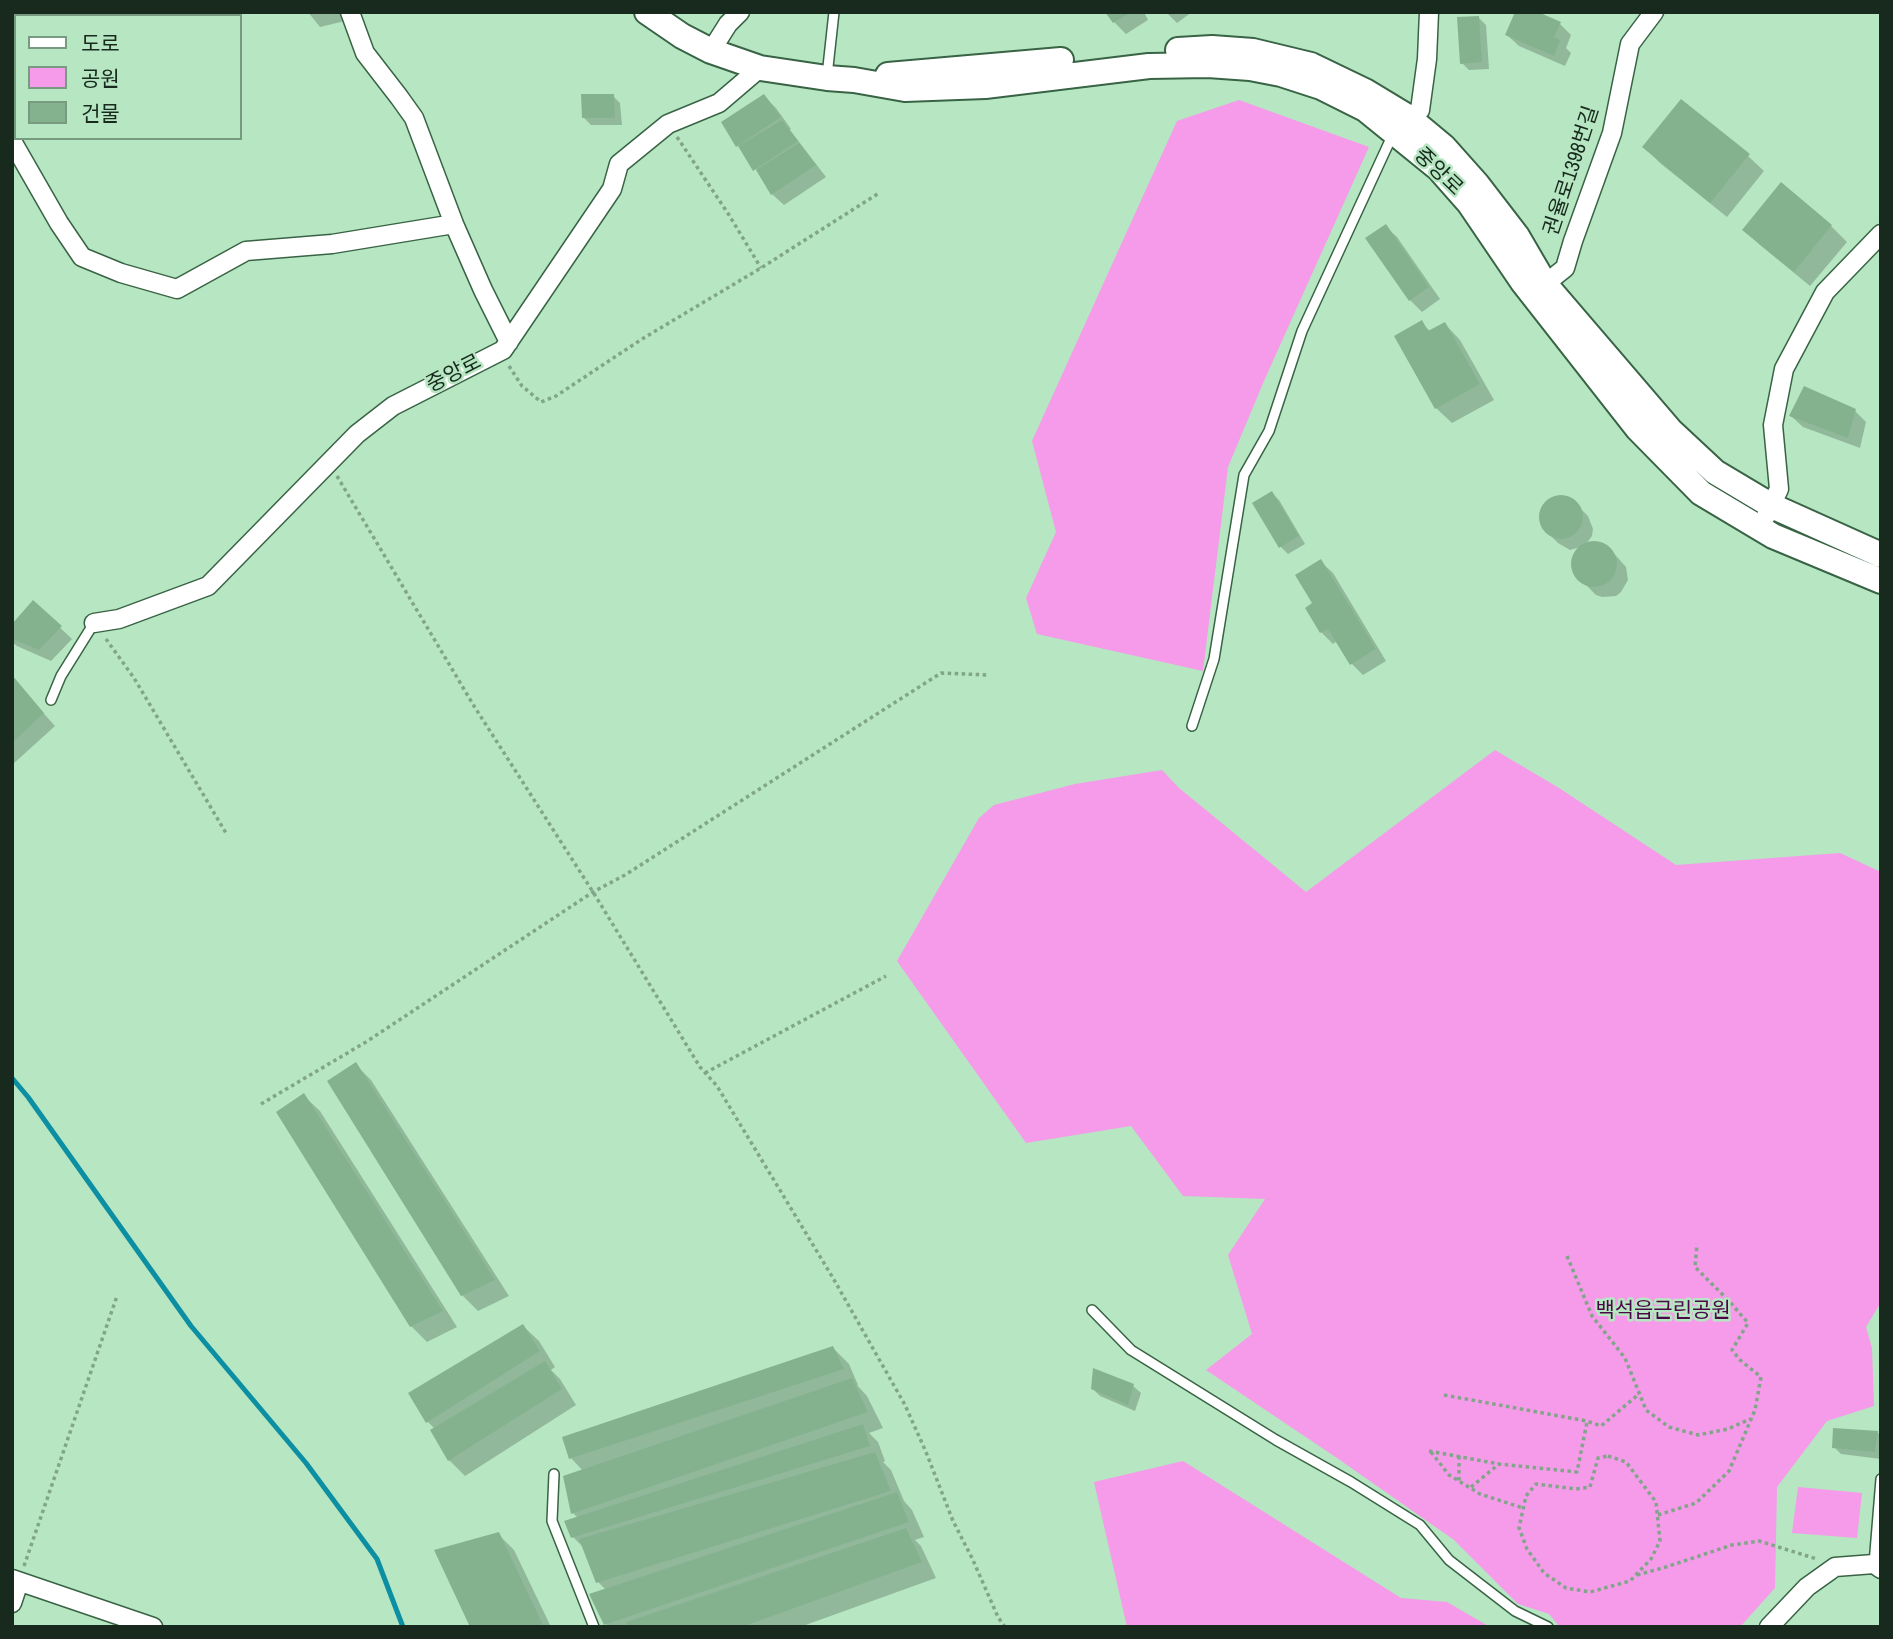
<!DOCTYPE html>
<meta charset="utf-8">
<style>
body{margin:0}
#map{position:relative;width:1893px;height:1639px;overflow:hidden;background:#b7e6c2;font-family:"Archivo Narrow","Noto Sans KR",sans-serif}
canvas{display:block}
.frame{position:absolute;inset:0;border:14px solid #182a1d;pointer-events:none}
.legend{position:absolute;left:14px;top:14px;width:228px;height:126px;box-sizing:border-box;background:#b7e6c2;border:2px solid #779b80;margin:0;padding:9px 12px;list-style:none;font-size:21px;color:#182a1d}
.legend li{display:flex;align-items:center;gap:14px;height:35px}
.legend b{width:35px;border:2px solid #779b80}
</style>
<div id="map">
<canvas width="1893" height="1639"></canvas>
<div class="frame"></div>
<ul class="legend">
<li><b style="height:9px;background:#fff"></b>도로</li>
<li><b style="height:19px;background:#f69aea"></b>공원</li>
<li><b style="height:19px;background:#84b28f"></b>건물</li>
</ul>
</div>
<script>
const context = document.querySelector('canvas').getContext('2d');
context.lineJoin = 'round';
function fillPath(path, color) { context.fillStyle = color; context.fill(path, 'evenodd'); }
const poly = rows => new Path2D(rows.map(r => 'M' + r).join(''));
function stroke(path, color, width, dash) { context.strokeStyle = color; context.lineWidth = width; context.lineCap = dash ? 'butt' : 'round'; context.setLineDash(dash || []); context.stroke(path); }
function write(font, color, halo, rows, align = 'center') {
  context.font = font + ' "Archivo Narrow","Noto Sans KR",sans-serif'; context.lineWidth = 5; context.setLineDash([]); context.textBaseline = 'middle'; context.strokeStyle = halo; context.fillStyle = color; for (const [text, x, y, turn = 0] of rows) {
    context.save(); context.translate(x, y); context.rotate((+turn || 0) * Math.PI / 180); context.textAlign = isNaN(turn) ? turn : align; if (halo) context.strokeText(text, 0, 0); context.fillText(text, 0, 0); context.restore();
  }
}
const green = poly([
 [1239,100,1369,147,1264,381,1228,467,1203,671,1037,634,1026,598,1056,532,1032,441,1177,121],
 [1495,750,1559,788,1676,865,1840,853,1881,872,1881,1302,1866,1327,1872,1348,1874,1406,1827,1421,1777,1487,1775,1588,1740,1627,1560,1627,1549,1614,1518,1604,1454,1540,1337,1458,1206,1370,1252,1334,1228,1255,1265,1199,1183,1196,1131,1126,1026,1143,897,961,979,818,994,805,1075,784,1162,770,1179,788,1306,892],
 [1183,1461,1401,1598,1447,1602,1490,1627,1127,1627,1094,1482],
 [1798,1487,1862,1493,1857,1538,1792,1533]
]);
const shadow = poly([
 [44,12,87,12,80,16,48,16],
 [100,12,133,12,126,16,93,16],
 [141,12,180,12,183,16,134,16],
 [308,12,341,12,345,21,320,27],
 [1108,12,1144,12,1148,20,1126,34,1114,22],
 [1166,12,1192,12,1177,23],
 [1479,18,1486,25,1489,69,1469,70,1462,63],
 [1560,24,1571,35,1566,48,1571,53,1565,66,1519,46,1507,35],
 [16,33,16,48,12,50,12,34],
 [16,56,16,71,12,73,12,57],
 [16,77,16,109,12,105,12,79],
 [613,96,620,103,622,125,591,125,583,117],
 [764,96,776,108,791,129,790,130,826,177,784,205,772,194,762,177,738,146],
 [1644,147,1748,156,1764,171,1727,217,1660,163],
 [1385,226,1397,237,1440,299,1422,312,1410,300,1367,238],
 [1831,226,1847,242,1810,286,1760,245,1744,230],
 [1421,322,1431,332,1445,324,1460,340,1494,400,1452,423,1436,408],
 [1855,411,1866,422,1860,448,1803,427,1791,416],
 [1272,493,1279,500,1305,544,1288,554,1281,547,1254,503],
 [1564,497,1576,504,1588,516,1593,529,1592,536,1586,544,1598,543,1610,549,1626,567,1628,580,1621,592,1616,596,1602,597,1596,595,1574,573,1573,560,1575,554,1581,547,1570,550,1558,543,1546,531,1541,518,1545,504,1550,500],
 [1321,562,1333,573,1386,661,1363,675,1351,663,1337,641,1333,644,1321,632,1315,603],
 [33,602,72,639,51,661,17,646,12,642,12,627],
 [12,678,55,726,12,765],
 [356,1065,371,1080,509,1296,478,1311,462,1295],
 [304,1096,320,1111,457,1327,427,1342,411,1326],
 [523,1326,539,1341,555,1367,551,1370,560,1379,576,1405,465,1476,449,1460,432,1431,435,1429,428,1422,411,1393],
 [833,1348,849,1364,858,1385,857,1385,867,1396,883,1428,869,1433,878,1442,885,1461,883,1462,891,1470,904,1501,912,1510,924,1537,915,1540,921,1546,936,1578,800,1627,609,1627,606,1624,606,1590,598,1582,585,1549,573,1537,578,1518,573,1513,583,1471,571,1458],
 [1133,1386,1141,1393,1135,1411,1100,1396,1093,1389],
 [1877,1432,1881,1436,1881,1459,1841,1454,1834,1447],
 [498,1534,514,1550,551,1627,472,1627]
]);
const stream = poly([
 [12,1078,28,1097,191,1326,306,1463,377,1559,403,1627]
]);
const building = poly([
 [1105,12,1131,12,1113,23],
 [1515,12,1538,12,1561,22,1554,37,1560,40,1554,56,1505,35],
 [1479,16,1482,62,1460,64,1457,17],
 [581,94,614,94,615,118,582,118],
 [764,94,781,117,736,147,721,122],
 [1681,99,1750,154,1710,203,1642,147],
 [782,120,798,141,753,171,738,146],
 [799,143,816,165,771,195,756,170],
 [1781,182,1832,225,1794,272,1742,230],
 [1386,224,1429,287,1409,301,1365,238],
 [1422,320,1428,331,1445,322,1480,384,1435,409,1394,336],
 [1804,386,1856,409,1848,438,1789,416],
 [1272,491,1299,536,1279,548,1252,503],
 '1539 517a22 22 0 1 1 44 0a22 22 0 1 1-44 0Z',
 '1571 564a23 23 0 1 1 46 0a23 23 0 1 1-46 0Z',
 [1321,559,1376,649,1350,665,1328,629,1320,633,1305,608,1312,603,1295,575],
 [33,600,62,626,39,650,12,639,12,624],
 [12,675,44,713,12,743],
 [356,1062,495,1280,461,1296,327,1081],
 [304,1093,443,1311,410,1327,276,1112],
 [523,1324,540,1351,426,1423,408,1393],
 [833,1346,844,1369,569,1459,562,1437],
 [545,1361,562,1389,448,1461,430,1430],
 [1093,1368,1134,1384,1128,1405,1091,1389],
 [852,1378,868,1412,571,1514,563,1476],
 [863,1424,870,1446,571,1538,564,1521],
 [1833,1428,1878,1431,1875,1452,1832,1448],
 [875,1452,891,1491,596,1583,579,1539],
 [897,1492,909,1522,604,1625,589,1594],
 [906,1528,922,1562,742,1627,628,1627,626,1622],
 [499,1532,544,1627,470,1627,434,1550]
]);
const path = poly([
 [677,137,729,215,761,268],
 [509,366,522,386,541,402,556,396,642,339,761,268,879,193],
 [337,476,474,706,593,892,700,1067,717,1086,833,1278,905,1405,926,1452,953,1521,972,1558,998,1617,1005,1627],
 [106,639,134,678,226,833],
 [705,1073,886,976],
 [261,1104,366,1042,593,892,625,875,941,673,989,675],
 [1567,1256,1592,1316,1625,1358,1646,1410,1669,1427,1698,1435,1728,1429,1750,1419],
 [1444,1395,1587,1421,1601,1426,1639,1394],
 [1429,1451,1499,1464,1577,1472,1587,1422],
 [1431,1452,1449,1475,1480,1494,1523,1508],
 [1459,1456,1459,1481],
 [1608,1456,1626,1462,1656,1502,1660,1541,1651,1559,1630,1581,1590,1592,1566,1588,1544,1573,1527,1549,1519,1528,1526,1496,1536,1484,1576,1489,1590,1487,1598,1458,1608,1456],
 [1471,1487,1499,1464],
 [1658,1515,1696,1503,1729,1471,1755,1410,1761,1377,1740,1360,1732,1350,1748,1323,1730,1302,1695,1267,1697,1244],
 [24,1566,117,1296],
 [1637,1575,1666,1567,1732,1545,1759,1541,1817,1559]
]);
const lane = poly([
 [827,76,834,12],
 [51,700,61,676,94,623],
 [1192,726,1214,659,1244,475,1269,431,1302,331,1393,134],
 [1092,1310,1131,1350,1276,1440,1351,1482,1420,1525,1449,1560,1515,1611,1548,1627],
 [554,1474,552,1521,594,1627],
 [1874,1564,1881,1479]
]);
const street = poly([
 [350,12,365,53,399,97,414,118,454,224,483,290,509,342],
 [711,51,728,24,740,12],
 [1408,117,1420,110,1427,59,1429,12],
 [12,141,59,223,82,257,121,273,177,289,246,251,332,244,454,224],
 [1537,288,1545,284,1565,268,1573,241,1612,133,1630,44,1654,12],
 [1766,516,1779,489,1773,425,1784,369,1825,292,1881,234],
 [94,623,119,619,208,586,357,434,393,406,503,350,612,189,619,164,668,124,719,103,760,68],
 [12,1579,153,1627],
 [12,1603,19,1582],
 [1769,1627,1807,1587,1835,1567,1874,1564,1881,1569]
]);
const secondary = poly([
 [647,12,682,36,711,51,760,68,827,78,854,80,905,89,985,86,1149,66,1208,65,1250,68,1281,74,1321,87,1365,109,1439,169,1469,203,1522,281,1638,429,1701,493,1773,536,1881,581],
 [1178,50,1212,48,1253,51,1311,65,1365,91,1408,117,1444,147,1477,184,1517,236,1545,284,1671,431,1715,472,1772,506,1881,555],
 [888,75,1061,60]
]);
const streetNames = [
 ["권율로1398번길",1572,171,-72],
 ["중앙로",1438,172,44],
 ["중앙로",454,374,-27]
];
const parkNames = [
 ["백석읍근린공원",1663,1311]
];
fillPath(green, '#f69aea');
fillPath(shadow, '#0003');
stroke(stream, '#0d8fa3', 5);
fillPath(building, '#84b28f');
stroke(lane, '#386344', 12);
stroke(street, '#386344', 21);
stroke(secondary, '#386344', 28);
stroke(path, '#80a589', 3.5, [3.5, 3.5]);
stroke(lane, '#fff', 9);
stroke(street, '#fff', 18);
stroke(secondary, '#fff', 24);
write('21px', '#182a1d', '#b7e6c2', streetNames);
write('21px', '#4b0846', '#b7e6c2', parkNames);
</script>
